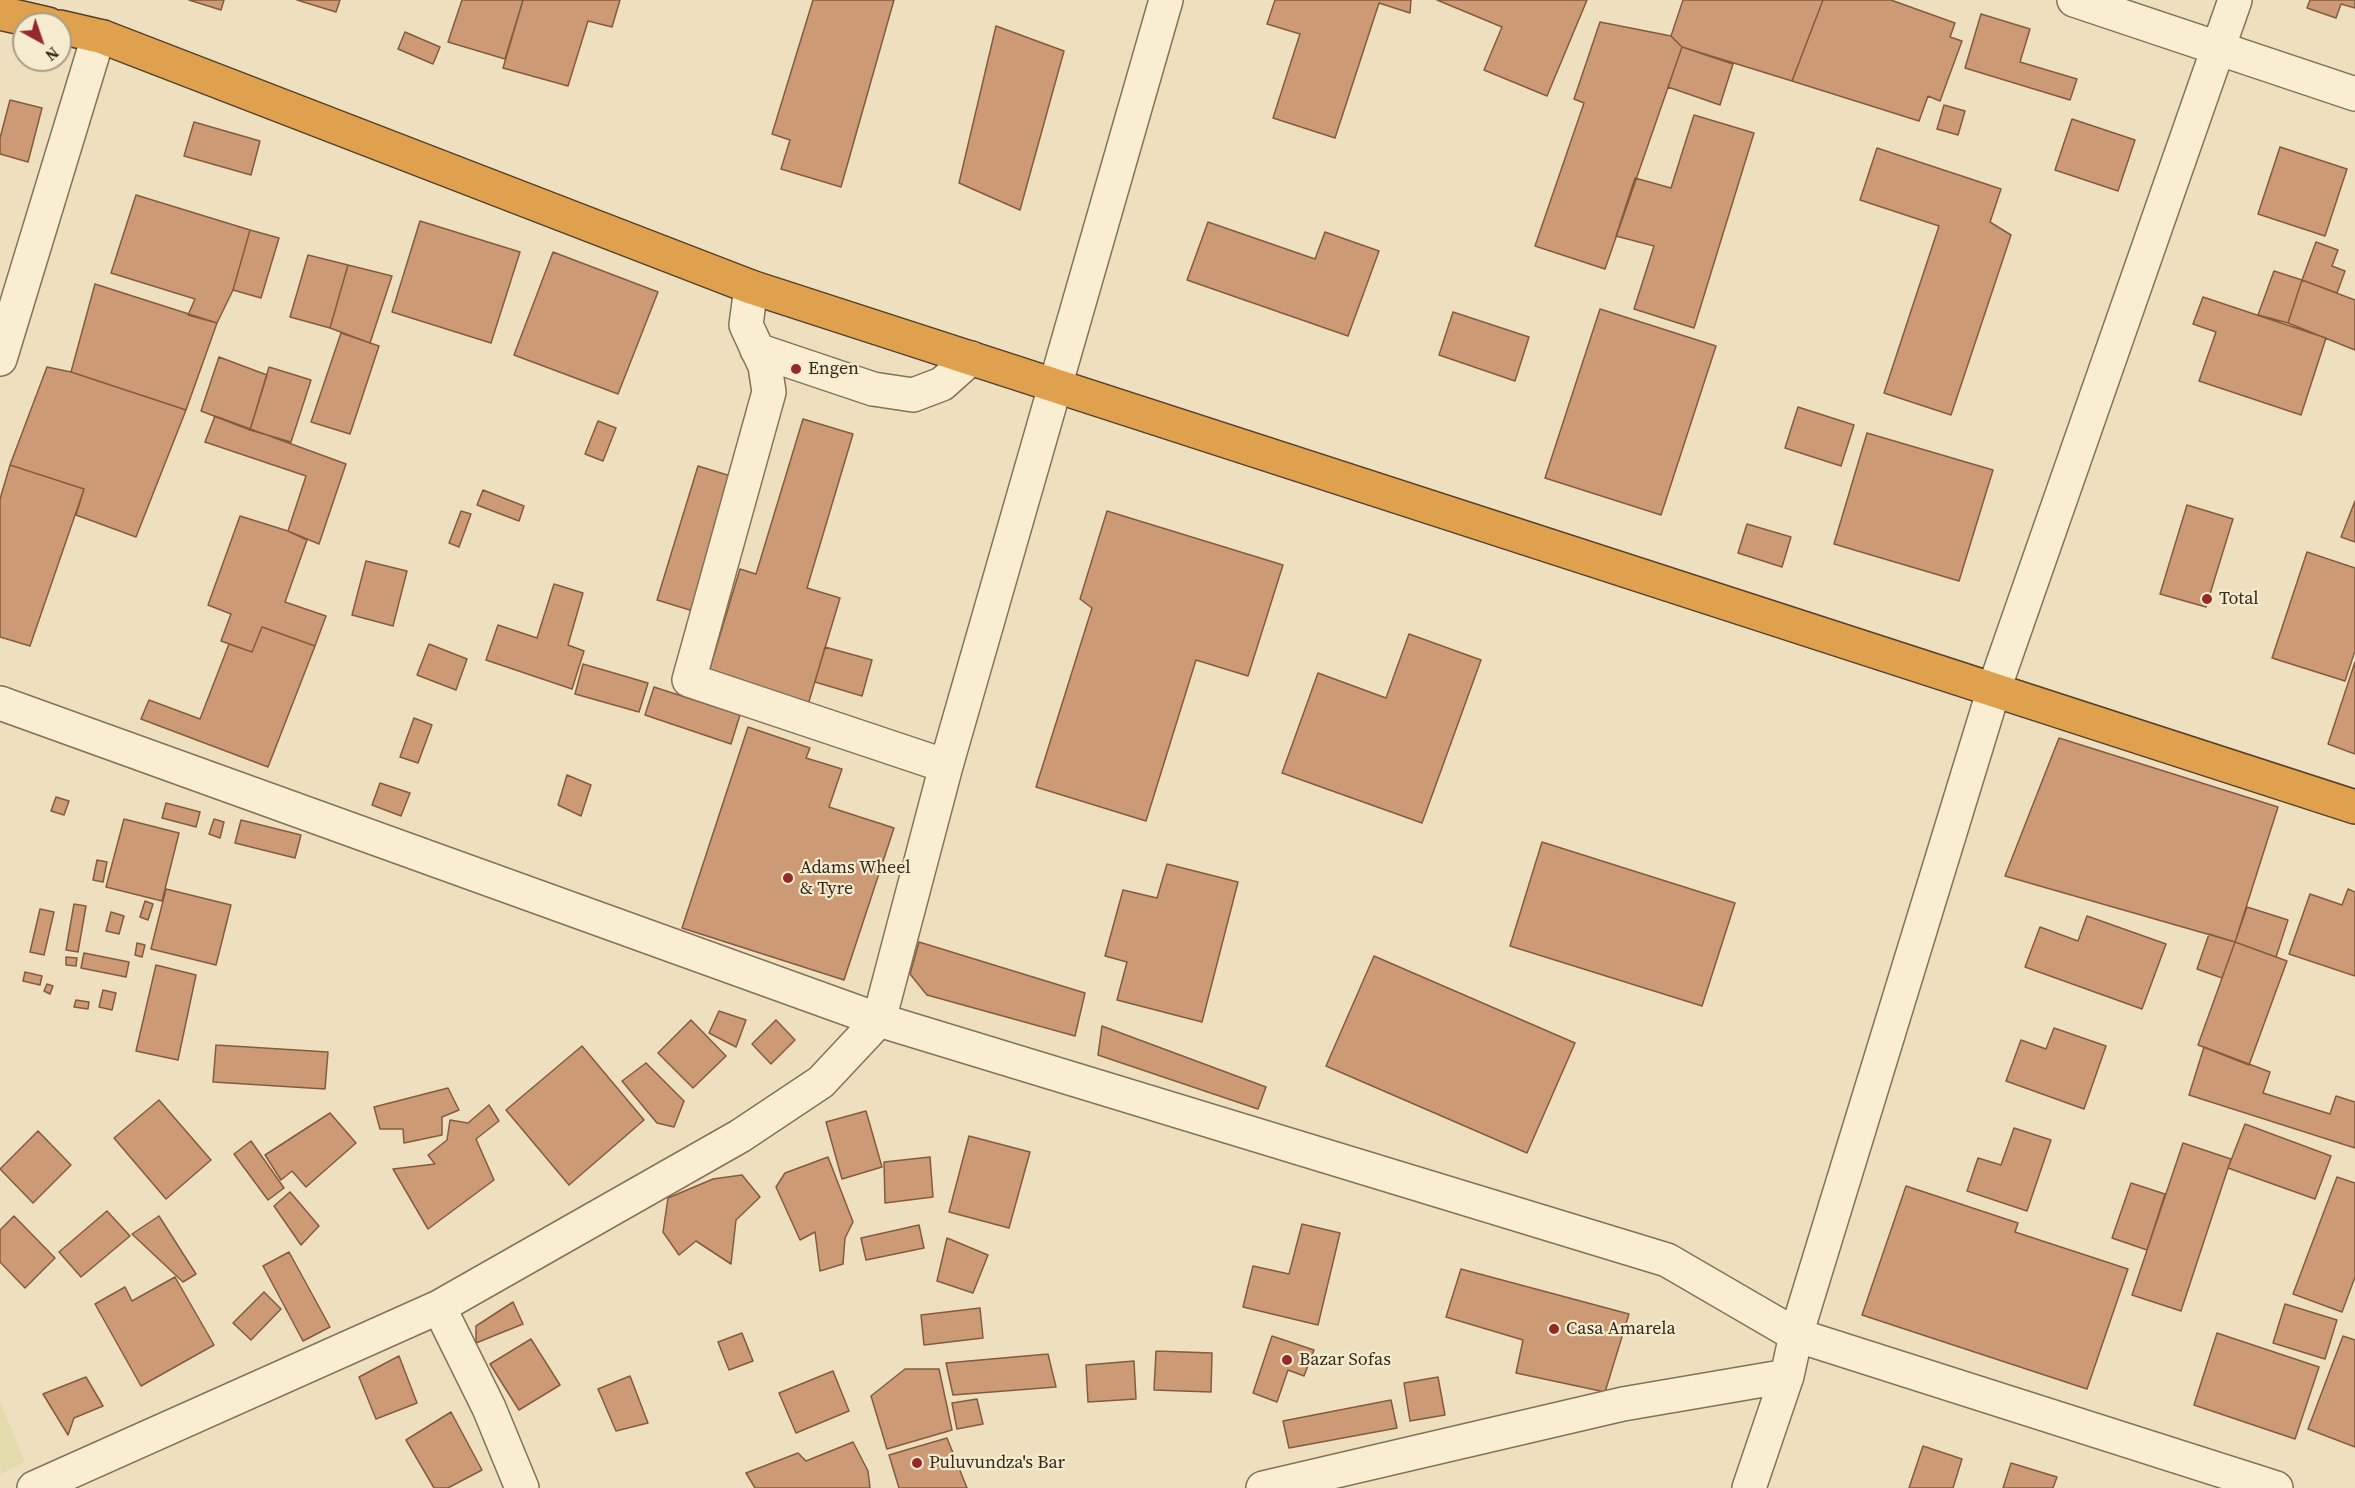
<!DOCTYPE html>
<style>
body{margin:0}
#map{position:relative;width:2355px;height:1488px;overflow:hidden;background:#eee0bf;font-family:"Source Serif 4",serif}
canvas{display:block}
.north{position:absolute;left:12px;top:12px;width:60px;height:60px;box-sizing:border-box;background:#f5ebce;border:2px solid #a99d87;border-radius:50%;rotate:140deg;font-size:16px;font-weight:700;line-height:24px;text-align:center;color:#36291c}
.north::after{content:'';display:block;margin:auto;width:21px;height:27px;background:#962827;clip-path:polygon(50% 0,100% 100%,50% 72%,0 100%)}
</style>
<div id="map">
<canvas width="2355" height="1488"></canvas>
<div class="north">N</div>
</div>
<script>
const context = document.querySelector('canvas').getContext('2d');
context.lineJoin = 'round';
function fillPath(path, color) { context.fillStyle = color; context.fill(path, 'evenodd'); }
const poly = rows => new Path2D(rows.map(r => 'M' + r).join(''));
function stroke(path, color, width, dash) { context.strokeStyle = color; context.lineWidth = width; context.lineCap = dash ? 'butt' : 'round'; context.setLineDash(dash || []); context.stroke(path); }
function write(font, color, halo, rows, align = 'center') {
  context.font = font + ' "Source Serif 4",serif'; context.lineWidth = 4.5; context.setLineDash([]); context.textBaseline = 'middle'; context.strokeStyle = halo; context.fillStyle = color; for (const [text, x, y, turn = 0] of rows) {
    context.save(); context.translate(x, y); context.rotate((+turn || 0) * Math.PI / 180); context.textAlign = isNaN(turn) ? turn : align; if (halo) context.strokeText(text, 0, 0); context.fillText(text, 0, 0); context.restore();
  }
}
const farmland = poly([
 [0,1401,25,1462,0,1474]
]);
const building = poly([
 [189,0,224,0,221,10,189,0],
 [297,0,340,0,336,12,297,0],
 [462,0,523,0,505,59,448,42,462,0],
 [523,0,620,0,612,27,588,21,568,86,503,68,523,0],
 [813,0,894,0,841,187,781,169,790,140,772,134,813,0],
 [1275,0,1411,0,1410,13,1379,3,1335,138,1273,118,1300,34,1267,24,1275,0],
 [1437,0,1587,0,1547,96,1484,70,1502,27,1437,0],
 [1683,0,1823,0,1792,81,1682,47,1671,36,1683,0],
 [1823,0,1891,0,1955,23,1950,37,1962,41,1940,101,1928,96,1919,121,1792,81,1823,0],
 [2310,0,2355,0,2355,8,2341,4,2336,18,2307,8,2310,0],
 [1981,14,2030,29,2020,62,2077,79,2070,100,1965,68,1981,14],
 [1600,22,1671,36,1682,47,1605,269,1535,246,1584,103,1574,99,1600,22],
 [996,26,1064,51,1020,210,959,183,996,26],
 [405,32,440,47,433,64,398,49,405,32],
 [1682,47,1733,64,1720,105,1668,87,1682,47],
 [10,100,42,108,28,162,0,154,0,138,10,100],
 [1944,105,1965,111,1958,135,1937,129,1944,105],
 [1694,115,1754,133,1694,328,1634,309,1654,246,1616,236,1635,178,1671,188,1694,115],
 [2072,119,2135,140,2118,191,2055,170,2072,119],
 [194,122,260,141,251,175,184,156,194,122],
 [2280,147,2347,169,2325,236,2258,214,2280,147],
 [1877,148,2001,189,1990,222,2011,235,1951,415,1884,393,1939,226,1860,200,1877,148],
 [136,195,250,230,233,290,217,323,188,315,195,299,111,273,136,195],
 [420,221,520,252,491,343,392,312,420,221],
 [1208,222,1315,259,1325,232,1379,251,1348,336,1187,280,1208,222],
 [250,230,279,238,261,298,233,290,250,230],
 [2316,242,2338,250,2332,266,2345,271,2337,293,2302,280,2316,242],
 [553,252,658,292,618,394,514,355,553,252],
 [308,255,348,265,330,328,290,317,308,255],
 [348,265,392,276,370,343,330,328,348,265],
 [2274,271,2302,280,2288,323,2258,315,2274,271],
 [2302,280,2355,300,2355,350,2288,323,2302,280],
 [95,284,217,323,186,410,71,372,95,284],
 [2203,297,2326,338,2301,415,2199,381,2216,332,2193,324,2203,297],
 [1600,309,1716,346,1661,515,1545,478,1600,309],
 [1453,312,1529,337,1515,381,1439,355,1453,312],
 [341,333,379,346,350,434,311,422,341,333],
 [219,357,267,375,250,430,201,411,219,357],
 [47,367,71,372,186,410,136,537,76,515,84,489,10,465,47,367],
 [269,367,311,380,291,442,250,430,269,367],
 [1798,407,1854,425,1841,466,1785,448,1798,407],
 [215,416,346,464,319,544,288,531,306,476,205,442,215,416],
 [803,419,853,434,807,588,840,598,807,708,707,678,740,569,756,574,803,419],
 [598,421,616,428,603,461,585,454,598,421],
 [1867,433,1993,470,1959,581,1834,544,1867,433],
 [10,465,84,489,30,646,0,637,0,499,10,465],
 [698,466,734,477,693,611,657,600,698,466],
 [483,490,524,506,519,521,477,505,483,490],
 [2355,501,2355,542,2341,537,2355,501],
 [2187,505,2233,519,2206,607,2160,594,2187,505],
 [461,511,471,514,459,547,449,543,461,511],
 [1107,511,1283,565,1248,676,1196,660,1146,821,1036,787,1092,608,1080,599,1107,511],
 [240,516,288,531,307,540,285,602,326,616,315,646,262,627,252,652,221,641,231,614,208,605,240,516],
 [1747,524,1791,537,1782,567,1738,553,1747,524],
 [2307,552,2355,568,2355,651,2345,681,2272,658,2307,552],
 [366,561,407,571,393,626,352,615,366,561],
 [554,584,583,593,568,645,584,651,572,689,486,660,498,625,537,638,554,584],
 [262,627,315,646,268,767,141,719,149,700,200,719,229,644,252,652,262,627],
 [1409,634,1481,660,1422,823,1282,773,1318,673,1386,698,1409,634],
 [429,644,467,659,456,690,417,675,429,644],
 [825,647,872,660,862,696,815,682,825,647],
 [2355,662,2355,754,2328,744,2355,662],
 [583,664,648,683,639,712,575,694,583,664],
 [654,687,740,715,731,744,645,715,654,687],
 [414,718,432,725,418,763,400,757,414,718],
 [748,727,810,748,806,758,842,769,829,807,894,828,844,980,682,928,748,727],
 [2059,738,2278,807,2235,942,2005,876,2059,738],
 [567,775,591,785,581,816,558,805,567,775],
 [380,783,410,793,401,816,372,805,380,783],
 [56,797,69,801,64,815,51,811,56,797],
 [166,803,200,812,196,827,162,818,166,803],
 [124,819,179,833,162,901,106,887,124,819],
 [214,819,224,822,220,838,209,834,214,819],
 [241,820,301,835,295,858,235,843,241,820],
 [1542,842,1735,903,1702,1006,1510,946,1542,842],
 [97,860,107,862,103,882,93,880,97,860],
 [1167,864,1238,882,1202,1022,1117,1000,1127,962,1105,956,1123,890,1157,898,1167,864],
 [166,889,231,905,216,965,151,949,166,889],
 [2348,889,2355,892,2355,976,2289,954,2310,894,2342,905,2348,889],
 [145,901,153,904,148,920,140,917,145,901],
 [74,904,86,906,78,952,66,950,74,904],
 [2247,907,2288,920,2276,957,2235,942,2247,907],
 [40,909,54,912,44,955,30,952,40,909],
 [111,912,124,916,119,934,106,931,111,912],
 [2087,916,2166,944,2142,1009,2025,967,2040,927,2078,941,2087,916],
 [2209,934,2235,942,2222,978,2197,969,2209,934],
 [919,942,1085,993,1075,1036,927,995,910,974,919,942],
 [2235,942,2287,961,2249,1065,2198,1045,2235,942],
 [137,943,145,945,142,957,135,955,137,943],
 [84,953,129,962,126,977,81,968,84,953],
 [1374,956,1575,1043,1527,1153,1326,1066,1374,956],
 [66,957,77,958,76,966,66,965,66,957],
 [156,965,196,975,178,1060,136,1051,156,965],
 [25,972,42,976,40,985,23,981,25,972],
 [47,984,53,986,50,994,44,991,47,984],
 [103,990,116,993,112,1010,99,1007,103,990],
 [76,1000,89,1002,88,1009,74,1007,76,1000],
 [719,1011,746,1020,736,1047,709,1033,719,1011],
 [691,1020,726,1056,693,1088,658,1053,691,1020],
 [776,1020,795,1040,771,1064,752,1044,776,1020],
 [1102,1026,1266,1087,1258,1109,1098,1055,1102,1026],
 [2054,1028,2106,1046,2084,1109,2006,1081,2021,1040,2046,1049,2054,1028],
 [216,1045,328,1052,325,1089,213,1082,216,1045],
 [582,1046,644,1120,569,1185,506,1110,582,1046],
 [2204,1047,2270,1072,2263,1093,2330,1114,2336,1096,2355,1102,2355,1148,2189,1095,2204,1047],
 [646,1063,684,1101,674,1127,657,1123,622,1081,646,1063],
 [448,1088,459,1110,442,1117,442,1135,404,1143,403,1129,380,1129,374,1107,448,1088],
 [159,1100,211,1160,166,1199,114,1138,159,1100],
 [489,1105,499,1121,476,1139,494,1180,428,1229,393,1169,435,1164,428,1155,447,1140,450,1120,468,1123,489,1105],
 [866,1111,882,1167,842,1179,826,1122,866,1111],
 [330,1113,356,1143,306,1187,292,1171,281,1180,265,1155,330,1113],
 [2245,1124,2331,1156,2315,1199,2228,1168,2245,1124],
 [2014,1128,2051,1140,2027,1211,1967,1191,1978,1158,2001,1165,2014,1128],
 [38,1131,71,1165,33,1203,0,1169,38,1131],
 [969,1136,1030,1152,1009,1228,949,1212,969,1136],
 [251,1141,284,1188,268,1200,234,1154,251,1141],
 [2183,1143,2231,1159,2181,1311,2132,1295,2183,1143],
 [828,1157,853,1222,845,1238,843,1264,820,1271,815,1232,800,1240,776,1187,785,1173,828,1157],
 [930,1157,933,1197,885,1203,884,1162,930,1157],
 [742,1175,760,1197,736,1220,731,1264,696,1241,679,1255,663,1232,668,1198,713,1179,742,1175],
 [2337,1177,2355,1183,2355,1277,2342,1312,2293,1294,2337,1177],
 [2131,1183,2165,1194,2147,1250,2112,1238,2131,1183],
 [1906,1186,2018,1223,2015,1232,2128,1269,2087,1389,1862,1315,1906,1186],
 [290,1192,319,1226,301,1245,274,1206,290,1192],
 [107,1211,130,1236,81,1277,59,1252,107,1211],
 [14,1216,55,1258,25,1288,0,1262,0,1230,14,1216],
 [159,1216,196,1274,183,1282,132,1234,159,1216],
 [1302,1224,1340,1233,1318,1325,1243,1307,1253,1266,1289,1274,1302,1224],
 [919,1225,924,1248,866,1260,861,1238,919,1225],
 [947,1238,988,1255,973,1293,937,1281,947,1238],
 [289,1252,330,1327,303,1341,263,1266,289,1252],
 [1461,1269,1629,1314,1605,1392,1516,1373,1523,1340,1446,1317,1461,1269],
 [175,1277,214,1345,141,1386,95,1304,125,1287,132,1301,175,1277],
 [264,1292,281,1309,251,1340,233,1323,264,1292],
 [513,1302,523,1324,476,1343,476,1326,513,1302],
 [2285,1304,2337,1320,2325,1359,2273,1343,2285,1304],
 [980,1308,983,1338,924,1345,921,1315,980,1308],
 [742,1333,753,1361,729,1370,718,1342,742,1333],
 [2217,1333,2319,1367,2295,1439,2194,1405,2217,1333],
 [1272,1336,1314,1350,1304,1376,1288,1370,1277,1402,1253,1393,1272,1336],
 [2343,1336,2355,1340,2355,1447,2308,1429,2343,1336],
 [531,1339,560,1385,519,1410,490,1364,531,1339],
 [1156,1351,1212,1353,1211,1392,1154,1390,1156,1351],
 [1048,1354,1056,1387,953,1395,946,1363,1048,1354],
 [399,1356,417,1403,376,1419,359,1377,399,1356],
 [1134,1361,1136,1399,1088,1402,1086,1365,1134,1361],
 [905,1369,939,1369,952,1430,887,1449,871,1396,905,1369],
 [833,1371,849,1411,796,1433,779,1393,833,1371],
 [630,1376,648,1423,616,1431,598,1389,630,1376],
 [86,1377,103,1406,74,1418,68,1435,43,1394,86,1377],
 [1438,1377,1445,1415,1410,1421,1404,1383,1438,1377],
 [977,1399,983,1424,957,1429,952,1403,977,1399],
 [1391,1400,1397,1428,1289,1448,1283,1421,1391,1400],
 [451,1412,482,1470,448,1488,434,1488,406,1440,451,1412],
 [947,1438,967,1488,899,1488,889,1455,947,1438],
 [853,1442,868,1471,870,1488,755,1488,746,1473,798,1453,806,1461,853,1442],
 [1923,1446,1962,1459,1953,1488,1909,1488,1923,1446],
 [2011,1463,2057,1477,2053,1488,2003,1488,2011,1463]
]);
const minor = poly([
 [2074,0,2355,94],
 [751,287,746,325,765,366,769,392,689,680,946,766],
 [757,350,873,389,913,395,942,384,971,358],
 [0,359,95,47,103,37],
 [0,703,879,1020,1667,1260,1796,1335,2276,1488],
 [439,1307,489,1408,522,1488],
 [34,1488,439,1307,740,1136,821,1082,879,1020,946,766,1166,0],
 [1263,1488,1623,1404,1787,1376],
 [1749,1488,1787,1376,1796,1335,1994,689,2235,0]
]);
const highway = poly([
 [0,13,48,24],
 [60,27,103,37,751,287,2355,807]
]);
const markers = [
 [796,369,6,"#962827"],
 [2207,599,6,"#962827"],
 [788,878,6,"#962827"],
 [1554,1329,6,"#962827"],
 [1287,1360,6,"#962827"],
 [917,1463,6,"#962827"]
];
const poiNames = [
 ["Engen",808,369],
 ["Total",2219,599],
 ["Adams Wheel",800,868],
 ["& Tyre",800,889],
 ["Casa Amarela",1566,1329],
 ["Bazar Sofas",1299,1360],
 ["Puluvundza's Bar",929,1463]
];
fillPath(farmland, '#e3dbac');
fillPath(building, '#cc9a74');
stroke(building, '#865b3d', 1.5);
stroke(minor, '#867157', 36);
stroke(highway, '#543f2c', 36);
stroke(minor, '#f9eed2', 33);
stroke(highway, '#dfa14d', 33);
for (const [x, y, r, color] of markers) { const dot = new Path2D(); dot.arc(x, y, r, 0, 2 * Math.PI); context.fillStyle = color; context.fill(dot); stroke(dot, '#f5ebce', 2); }
write('18px', '#36291c', '#f5ebce', poiNames, 'left');
</script>
